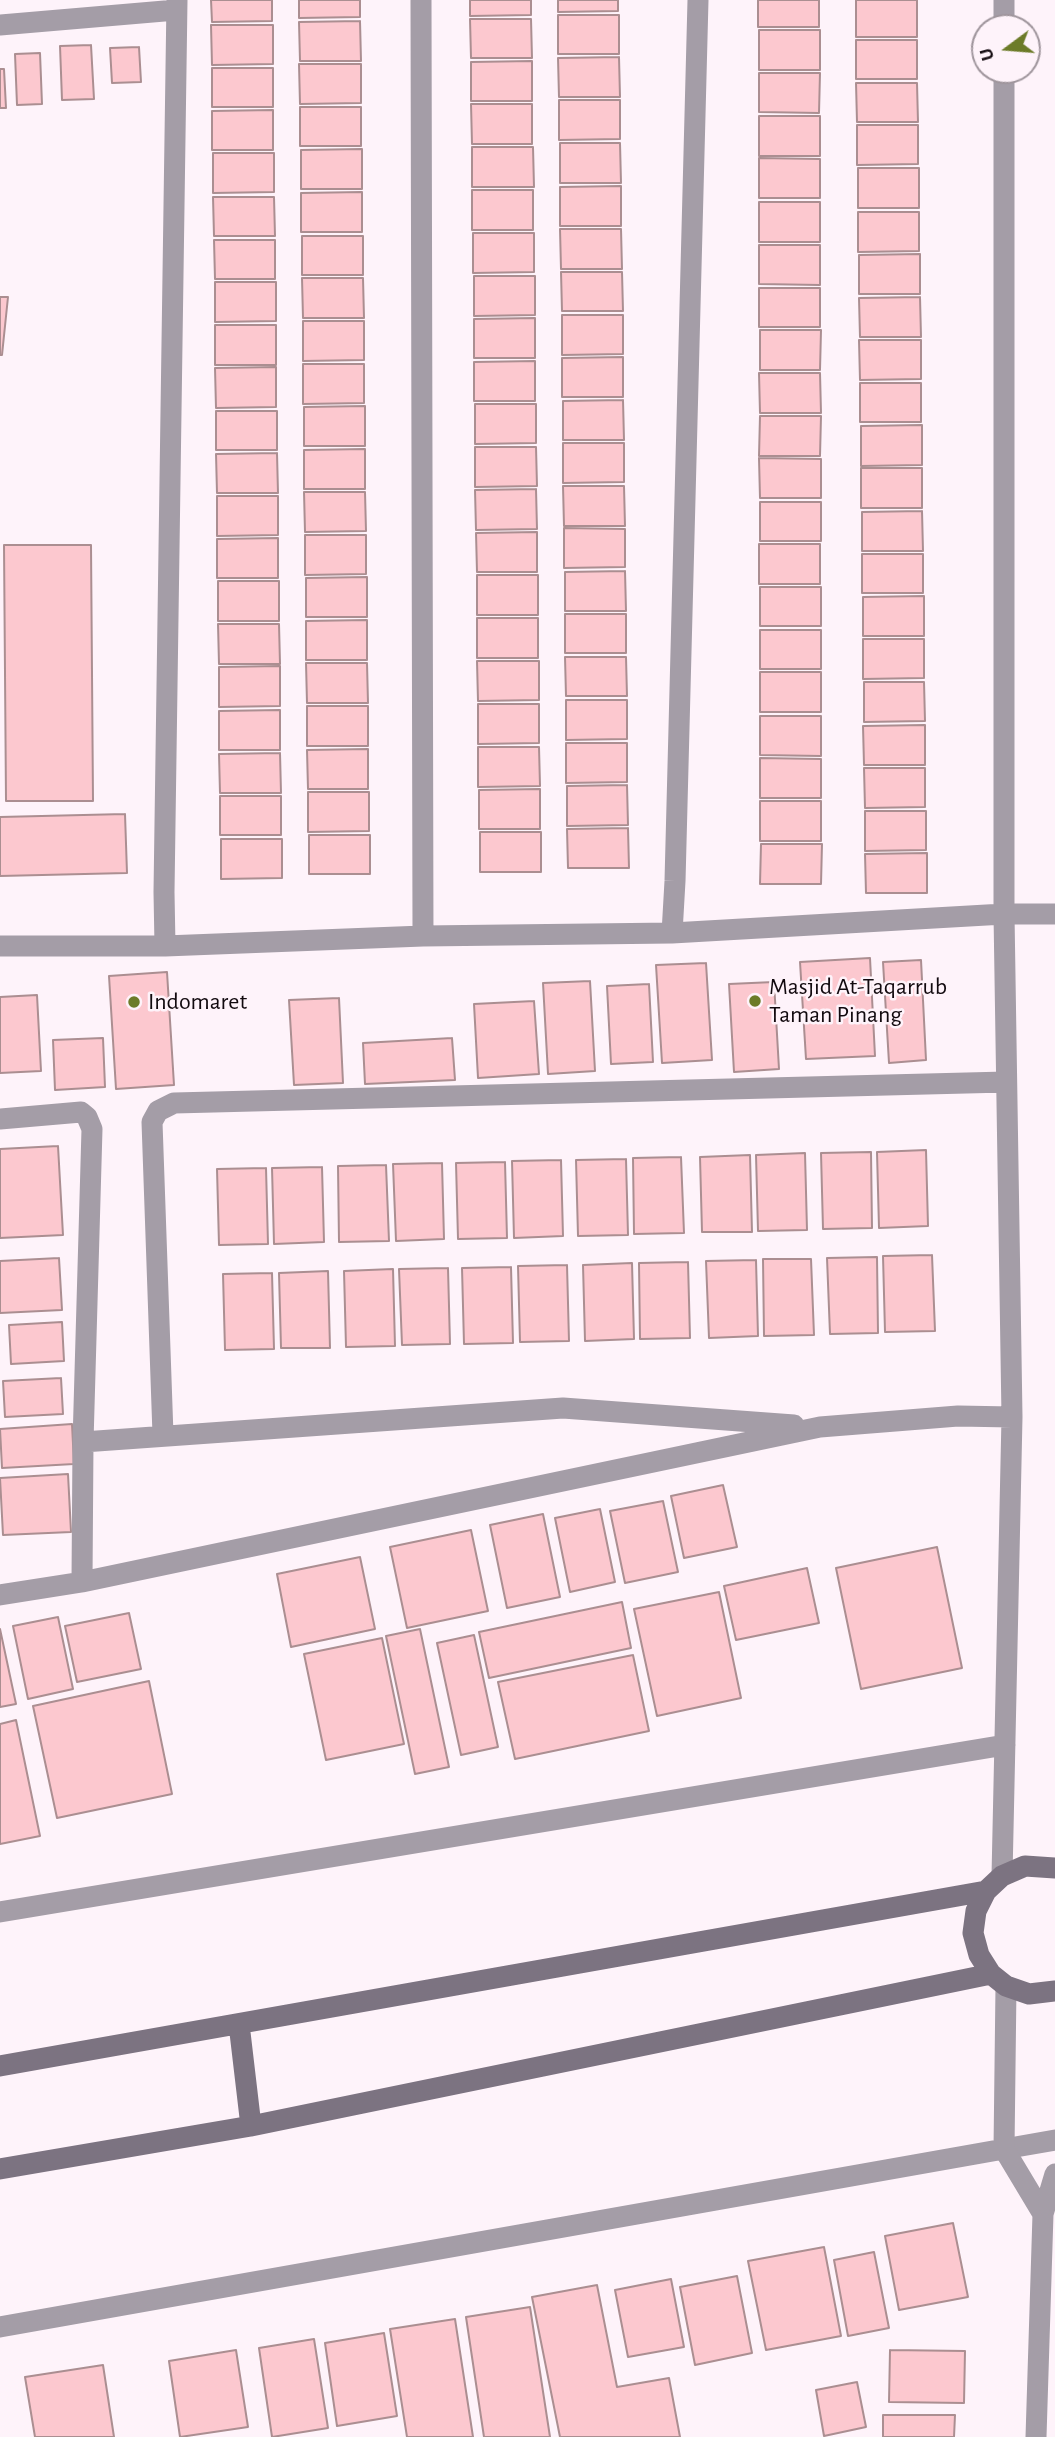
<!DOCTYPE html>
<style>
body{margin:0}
#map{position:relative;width:1055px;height:2437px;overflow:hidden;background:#fef3fa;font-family:"Alegreya Sans",sans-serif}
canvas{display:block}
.north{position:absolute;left:971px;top:14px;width:70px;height:70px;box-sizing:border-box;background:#fef3fa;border:2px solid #9f959c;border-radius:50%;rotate:254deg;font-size:19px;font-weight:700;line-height:28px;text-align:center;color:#11090e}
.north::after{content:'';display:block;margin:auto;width:24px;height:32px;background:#6c7b28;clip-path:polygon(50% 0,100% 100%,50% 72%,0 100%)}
</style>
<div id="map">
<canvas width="1055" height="2437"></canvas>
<div class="north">U</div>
</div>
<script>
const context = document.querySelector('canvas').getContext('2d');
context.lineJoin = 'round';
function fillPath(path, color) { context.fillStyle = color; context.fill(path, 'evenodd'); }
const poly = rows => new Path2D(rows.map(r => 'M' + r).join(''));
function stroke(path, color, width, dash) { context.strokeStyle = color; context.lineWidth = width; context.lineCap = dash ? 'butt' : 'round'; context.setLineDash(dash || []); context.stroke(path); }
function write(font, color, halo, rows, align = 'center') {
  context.font = font + ' "Alegreya Sans",sans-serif'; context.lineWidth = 5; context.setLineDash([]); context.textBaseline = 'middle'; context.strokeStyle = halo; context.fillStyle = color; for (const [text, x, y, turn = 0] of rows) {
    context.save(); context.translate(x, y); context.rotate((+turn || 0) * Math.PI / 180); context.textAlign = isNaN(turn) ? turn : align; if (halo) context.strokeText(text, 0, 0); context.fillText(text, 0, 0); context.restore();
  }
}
const building = poly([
 [211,0,272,0,272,21,212,22,211,0],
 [299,0,360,0,360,17,299,18,299,0],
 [470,0,531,0,531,15,470,16,470,0],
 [558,0,618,0,618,11,558,12,558,0],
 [758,0,819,0,819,27,758,27,758,0],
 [856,0,917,0,917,37,856,37,856,0],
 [558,15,619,15,619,54,558,54,558,15],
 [470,19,531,19,532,58,471,58,470,19],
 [360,21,361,61,300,61,299,22,360,21],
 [211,25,273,25,273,64,212,65,211,25],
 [759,30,820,30,820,70,759,70,759,30],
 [856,40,917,40,917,79,856,79,856,40],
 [91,45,94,99,62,100,60,46,91,45],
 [139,47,141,82,112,83,110,48,139,47],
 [40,53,42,104,17,105,15,54,40,53],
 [619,57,620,97,559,97,558,58,619,57],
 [532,61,532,101,471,101,471,62,532,61],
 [299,64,361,64,361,103,300,104,299,64],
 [212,68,273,68,273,107,212,107,212,68],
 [0,69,4,69,6,108,0,108,0,69],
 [759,73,820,73,819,113,759,112,759,73],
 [856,83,917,83,918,122,857,122,856,83],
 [559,100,620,100,620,139,559,140,559,100],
 [471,104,532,104,532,144,472,144,471,104],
 [300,107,361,107,361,146,300,146,300,107],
 [273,110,273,150,212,150,212,111,273,110],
 [759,116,820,116,820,156,759,156,759,116],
 [857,125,918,125,918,164,857,165,857,125],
 [560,143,620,143,621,183,560,183,560,143],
 [472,147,533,147,534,187,472,187,472,147],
 [362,149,362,189,301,189,301,150,362,149],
 [213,153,274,153,274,192,213,193,213,153],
 [759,158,820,159,820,198,759,198,759,158],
 [858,168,919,168,919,208,858,208,858,168],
 [621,186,621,226,560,226,560,187,621,186],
 [472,190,533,190,533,230,472,230,472,190],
 [362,192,362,232,301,232,301,193,362,192],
 [213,197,274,197,275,236,214,236,213,197],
 [759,202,820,202,820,242,759,242,759,202],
 [858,212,919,212,919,251,858,252,858,212],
 [560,229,621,229,622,269,561,269,560,229],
 [473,233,534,233,534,272,473,273,473,233],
 [302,236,363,236,363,275,302,275,302,236],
 [214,240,275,240,275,279,215,279,214,240],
 [759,245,820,245,820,285,759,284,759,245],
 [920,254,920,294,859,294,859,255,920,254],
 [561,272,622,272,623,311,562,311,561,272],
 [474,276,535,276,535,315,474,316,474,276],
 [302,278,363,278,364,318,303,318,302,278],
 [215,282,276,282,276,321,215,322,215,282],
 [759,288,820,288,820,327,759,327,759,288],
 [0,297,8,297,2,355,0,355,0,297],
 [920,297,921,337,860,337,859,298,920,297],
 [562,315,623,315,623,354,562,355,562,315],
 [535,318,535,358,474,358,474,319,535,318],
 [303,321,364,321,364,360,303,361,303,321],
 [215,325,276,325,276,365,215,365,215,325],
 [760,330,821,330,820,370,760,370,760,330],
 [859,340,921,340,921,379,860,380,859,340],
 [623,357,623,397,562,397,562,358,623,357],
 [535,361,535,401,474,401,474,362,535,361],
 [303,364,364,364,364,403,303,404,303,364],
 [276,367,276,407,216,408,215,368,276,367],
 [759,373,820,373,821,413,760,413,759,373],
 [860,383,921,383,921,422,860,422,860,383],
 [623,400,624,440,563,440,563,401,623,400],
 [475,404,536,404,536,443,475,444,475,404],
 [365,406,365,446,304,446,304,407,365,406],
 [216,411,277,411,277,450,216,450,216,411],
 [760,416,821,416,820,456,759,456,760,416],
 [922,425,922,465,861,466,861,426,922,425],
 [563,443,624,443,624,482,563,483,563,443],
 [475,447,536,447,537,486,475,487,475,447],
 [365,449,365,489,304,489,304,450,365,449],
 [277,453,278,493,217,493,216,454,277,453],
 [759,458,821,459,821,498,760,498,759,458],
 [861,468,922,468,922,508,861,508,861,468],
 [563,486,624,486,625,526,564,526,563,486],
 [536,489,537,529,476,530,475,490,536,489],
 [304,492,365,492,366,531,305,532,304,492],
 [217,496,278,496,278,535,217,536,217,496],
 [760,502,821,502,821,541,760,541,760,502],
 [922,511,923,551,862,551,862,512,922,511],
 [564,528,625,529,625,567,564,568,564,528],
 [537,532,537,572,477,572,476,533,537,532],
 [305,535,366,535,366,574,305,575,305,535],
 [278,538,278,578,217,578,217,539,278,538],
 [759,544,820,544,820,584,759,584,759,544],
 [4,545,91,545,93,801,6,801,4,545],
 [862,554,923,554,923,593,862,593,862,554],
 [625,571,626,611,565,611,565,572,625,571],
 [477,575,538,575,538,615,477,615,477,575],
 [367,577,367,617,306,617,306,578,367,577],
 [218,581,279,581,279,621,218,621,218,581],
 [760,587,821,587,821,626,760,626,760,587],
 [924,596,924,636,863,636,863,597,924,596],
 [565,614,626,614,626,653,565,653,565,614],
 [477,618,538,618,538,658,477,658,477,618],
 [367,620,367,660,306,660,306,621,367,620],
 [218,624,279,624,280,664,219,664,218,624],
 [760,630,821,630,821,669,760,669,760,630],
 [863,639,924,639,924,678,863,679,863,639],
 [565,657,626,657,627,696,566,696,565,657],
 [477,661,539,661,539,700,478,701,477,661],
 [306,663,367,663,368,703,307,703,306,663],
 [280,666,280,706,219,707,219,667,280,666],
 [760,672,821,672,821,712,760,712,760,672],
 [864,682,924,682,925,721,864,722,864,682],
 [566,700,627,700,627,739,566,740,566,700],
 [478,704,539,704,539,743,478,744,478,704],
 [307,706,368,706,368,746,307,746,307,706],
 [280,710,280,750,219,750,219,711,280,710],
 [760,716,821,716,821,756,760,755,760,716],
 [925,725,925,765,864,765,863,726,925,725],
 [566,743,627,743,627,782,566,783,566,743],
 [478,747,539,747,540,786,478,787,478,747],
 [368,749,368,789,308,789,307,750,368,749],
 [280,753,281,793,220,793,219,754,280,753],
 [760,758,821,759,821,798,760,798,760,758],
 [864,768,925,768,925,807,865,808,864,768],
 [627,785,628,825,567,826,567,786,627,785],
 [540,789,540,829,479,829,479,790,540,789],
 [308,792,369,792,369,831,308,832,308,792],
 [220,796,281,796,281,835,220,835,220,796],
 [760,801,821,801,821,841,760,841,760,801],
 [865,811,926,811,926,850,865,851,865,811],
 [125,814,127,873,0,876,0,817,125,814],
 [628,828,629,868,568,868,567,829,628,828],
 [480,832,541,832,541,872,480,872,480,832],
 [309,835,370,835,370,874,309,874,309,835],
 [221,839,282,839,282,878,221,879,221,839],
 [761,844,822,844,821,884,760,884,761,844],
 [927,853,927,893,866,893,865,854,927,853],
 [870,958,875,1056,806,1059,800,962,870,958],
 [921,960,926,1060,889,1063,883,962,921,960],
 [706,963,712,1060,662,1063,656,965,706,963],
 [167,972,174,1085,116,1089,109,976,167,972],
 [590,981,595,1071,548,1074,543,983,590,981],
 [774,982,779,1069,734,1072,729,984,774,982],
 [649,984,653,1062,611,1064,607,986,649,984],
 [37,995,41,1071,0,1073,0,997,37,995],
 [339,998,343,1083,294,1085,289,1000,339,998],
 [534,1001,539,1074,478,1078,474,1004,534,1001],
 [103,1038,105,1087,55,1090,53,1040,103,1038],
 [452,1038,455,1080,365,1084,363,1043,452,1038],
 [58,1146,63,1235,0,1238,0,1149,58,1146],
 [926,1150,928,1226,879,1228,877,1152,926,1150],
 [871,1152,872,1228,823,1229,821,1153,871,1152],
 [805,1153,807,1230,758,1231,756,1155,805,1153],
 [750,1155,752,1232,702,1232,700,1157,750,1155],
 [681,1157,684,1233,634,1234,633,1158,681,1157],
 [626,1159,628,1235,578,1236,576,1160,626,1159],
 [561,1160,563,1236,514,1238,512,1161,561,1160],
 [505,1162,507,1238,458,1239,456,1163,505,1162],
 [442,1163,444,1239,396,1241,393,1164,442,1163],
 [386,1165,389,1241,339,1242,338,1166,386,1165],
 [322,1167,324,1242,274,1244,272,1168,322,1167],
 [266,1168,268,1244,219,1245,217,1169,266,1168],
 [932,1255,935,1331,885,1332,883,1256,932,1255],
 [877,1257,878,1333,830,1334,827,1258,877,1257],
 [59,1258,62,1310,0,1313,0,1261,59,1258],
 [763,1259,811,1259,814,1335,764,1336,763,1259],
 [756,1260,758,1336,709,1338,706,1261,756,1260],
 [688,1262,690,1338,640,1339,639,1263,688,1262],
 [632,1263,634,1339,585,1341,583,1265,632,1263],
 [567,1265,569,1341,520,1342,518,1266,567,1265],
 [511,1267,513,1343,464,1344,462,1268,511,1267],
 [448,1268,450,1344,402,1345,399,1269,448,1268],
 [393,1269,395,1346,346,1347,344,1271,393,1269],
 [328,1271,330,1348,281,1348,279,1273,328,1271],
 [272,1273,274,1349,225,1350,223,1274,272,1273],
 [62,1322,64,1361,11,1364,9,1325,62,1322],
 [61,1378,63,1414,5,1417,3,1381,61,1378],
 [72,1424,74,1464,2,1468,0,1429,72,1424],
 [68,1474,71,1532,3,1535,0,1478,68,1474],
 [723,1485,737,1547,684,1558,671,1496,723,1485],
 [663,1501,678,1572,625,1583,610,1511,663,1501],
 [600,1509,615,1582,570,1592,555,1518,600,1509],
 [543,1514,560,1597,507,1608,490,1525,543,1514],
 [471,1530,488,1611,407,1628,390,1547,471,1530],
 [937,1547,962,1668,861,1689,836,1568,937,1547],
 [360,1557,375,1629,291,1647,277,1574,360,1557],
 [807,1568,819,1623,736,1640,724,1586,807,1568],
 [719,1592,741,1698,657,1716,634,1609,719,1592],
 [622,1602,631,1648,489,1678,479,1632,622,1602],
 [129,1613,141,1669,77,1682,65,1626,129,1613],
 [58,1617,73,1689,28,1699,13,1626,58,1617],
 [0,1629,16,1704,0,1707,0,1629],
 [420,1629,449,1767,415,1774,386,1636,420,1629],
 [474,1635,498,1747,461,1755,437,1643,474,1635],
 [382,1638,404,1744,326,1760,304,1654,382,1638],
 [633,1655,649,1731,515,1759,498,1682,633,1655],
 [149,1681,172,1794,57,1818,33,1706,149,1681],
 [16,1720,40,1836,0,1844,0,1724,16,1720],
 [953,2223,968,2297,899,2310,885,2236,953,2223],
 [824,2247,841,2336,766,2350,748,2261,824,2247],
 [874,2252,889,2328,848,2336,834,2260,874,2252],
 [737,2276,752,2353,695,2365,680,2287,737,2276],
 [671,2279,684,2347,628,2357,615,2290,671,2279],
 [597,2285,617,2387,669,2378,680,2437,560,2437,532,2297,597,2285],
 [530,2307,550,2437,484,2437,466,2317,530,2307],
 [455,2319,473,2437,407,2437,390,2329,455,2319],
 [384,2333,397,2416,337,2426,325,2343,384,2333],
 [314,2339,328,2428,272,2437,259,2348,314,2339],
 [236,2350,248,2427,180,2437,169,2361,236,2350],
 [890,2350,965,2351,964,2403,889,2402,890,2350],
 [103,2365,114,2437,35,2437,25,2377,103,2365],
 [857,2382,866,2427,824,2436,816,2390,857,2382],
 [883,2415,955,2415,954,2437,883,2437,883,2415]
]);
const lane = poly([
 [1004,2149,1055,2140]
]);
const street = poly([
 [421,0,423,936],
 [0,25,176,10],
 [1004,28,1004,0],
 [672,933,675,881,698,0],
 [0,946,165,946,423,936,672,933,1004,914,1055,914],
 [165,946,164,892,177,0],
 [0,1119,81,1112,87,1117,92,1129,83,1442,82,1582],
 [163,1435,152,1122,158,1111,174,1103,1006,1082],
 [83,1442,563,1408,794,1425],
 [0,1595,82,1582,820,1427,958,1416,1012,1417],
 [1002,1876,1012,1417,1004,914,1004,70],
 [0,1912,1005,1745],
 [1006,1986,1004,2149,1043,2214],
 [0,2327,1004,2149],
 [1036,2437,1043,2214,1055,2174]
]);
const secondary = poly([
 [1055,1868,1025,1866,1002,1876,986,1891,976,1911,973,1933,979,1955,991,1974,1006,1986,1029,1994,1055,1991],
 [239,2024,251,2126],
 [0,2066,986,1891],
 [0,2169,251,2126,991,1974]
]);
const markers = [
 [755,1001,7,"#6c7b28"],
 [134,1002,7,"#6c7b28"]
];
const poiNames = [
 ["Masjid At-Taqarrub",769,987],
 ["Taman Pinang",769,1015],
 ["Indomaret",148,1002]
];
fillPath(building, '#fcc8cf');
stroke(building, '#ab8e91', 2);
stroke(lane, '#a49da7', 21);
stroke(street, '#a49da7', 21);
stroke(secondary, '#7c7381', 21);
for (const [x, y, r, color] of markers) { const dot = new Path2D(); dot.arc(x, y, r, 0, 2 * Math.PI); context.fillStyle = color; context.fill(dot); stroke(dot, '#fef3fa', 2.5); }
write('24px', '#11090e', '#fef3fa', poiNames, 'left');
</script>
